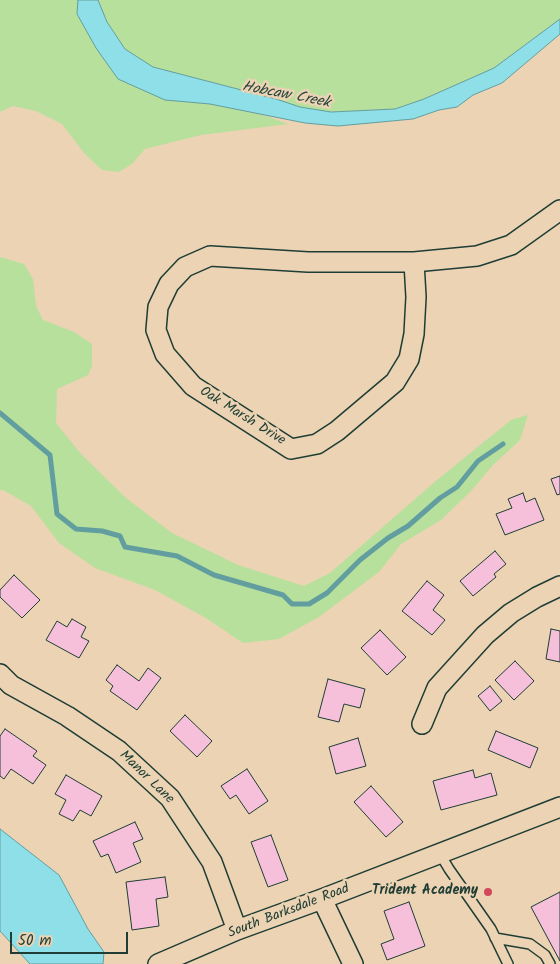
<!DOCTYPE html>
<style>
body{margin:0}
#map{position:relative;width:560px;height:964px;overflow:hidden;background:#ebd3b3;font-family:Kalam,sans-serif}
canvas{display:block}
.scale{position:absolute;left:10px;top:932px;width:118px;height:22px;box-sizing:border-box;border:2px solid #1f3d34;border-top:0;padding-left:6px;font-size:15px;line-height:18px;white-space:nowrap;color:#1f3d34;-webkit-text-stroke:4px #ebd3b3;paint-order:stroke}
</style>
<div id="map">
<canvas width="560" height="964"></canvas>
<div class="scale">50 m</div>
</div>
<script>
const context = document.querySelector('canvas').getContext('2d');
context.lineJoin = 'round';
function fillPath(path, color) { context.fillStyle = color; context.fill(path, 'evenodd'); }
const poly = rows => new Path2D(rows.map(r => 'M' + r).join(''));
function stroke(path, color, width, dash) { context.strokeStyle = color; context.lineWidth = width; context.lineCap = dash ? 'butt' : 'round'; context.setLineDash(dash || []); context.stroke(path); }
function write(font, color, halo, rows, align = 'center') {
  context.font = font + ' Kalam,sans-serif'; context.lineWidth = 5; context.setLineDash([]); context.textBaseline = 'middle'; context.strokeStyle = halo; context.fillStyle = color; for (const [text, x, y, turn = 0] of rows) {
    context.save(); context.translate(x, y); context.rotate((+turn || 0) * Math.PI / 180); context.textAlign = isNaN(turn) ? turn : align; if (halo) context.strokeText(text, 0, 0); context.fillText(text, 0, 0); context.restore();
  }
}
const green = poly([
 [0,0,78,0,77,15,165,100,210,104,255,112,288,124,201,135,145,149,132,164,119,172,102,170,85,154,62,124,36,111,13,106,0,112],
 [98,0,560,0,560,19,494,68,424,99,395,109,331,112,300,107,276,99,153,67,125,49,107,22],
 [0,257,24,264,33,279,36,306,43,320,74,332,92,344,92,366,88,375,57,389,56,423,81,454,126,498,172,533,238,565,304,586,330,573,437,480,511,420,528,415,520,440,493,465,471,491,441,520,401,544,379,572,319,617,279,639,243,643,206,618,155,590,95,568,59,543,31,506,5,491,0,490]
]);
const water = poly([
 [78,0,98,0,107,22,125,49,153,67,276,99,300,107,331,112,395,109,424,99,494,68,560,19,560,34,502,83,473,95,457,107,439,110,413,119,338,126,305,123,210,104,165,100,118,79,96,48,77,14,78,0],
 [0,829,59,875,88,929,104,952,103,964,30,964,0,931,0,829]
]);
const stream = poly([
 [0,413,50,455,57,514,76,529,102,531,120,536,125,547,177,556,214,575,283,595,292,604,309,604,327,593,360,560,388,538,408,526,440,498,457,487,478,461,503,444]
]);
const building = poly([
 [560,476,560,494,557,495,551,479,560,476],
 [523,493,526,502,535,498,544,520,505,535,496,514,512,508,508,499,523,493],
 [495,551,506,564,494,574,496,577,473,596,460,581,495,551],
 [14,575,40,600,22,618,0,597,0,590,14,575],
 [427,581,444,595,433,610,445,620,432,635,402,611,427,581],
 [72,619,86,627,81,637,89,641,79,658,46,640,57,621,67,627,72,619],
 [551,629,560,631,560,662,546,659,551,629],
 [380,630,406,657,387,675,361,648,380,630],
 [515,661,534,681,514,700,495,680,515,661],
 [117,665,139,681,148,668,161,678,137,710,110,691,113,686,106,680,117,665],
 [328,679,365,689,360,708,344,704,339,722,318,717,328,679],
 [490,686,502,701,490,711,478,696,490,686],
 [185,715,212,741,197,757,170,731,185,715],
 [5,729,37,751,33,756,46,765,33,784,11,769,4,779,0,776,0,736,5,729],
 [496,731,538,748,530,768,488,750,496,731],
 [358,738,366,766,336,774,329,747,358,738],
 [247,769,268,801,249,814,236,795,230,799,221,786,247,769],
 [473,770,475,778,491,773,497,795,441,810,433,781,473,770],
 [66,775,102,796,91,816,80,810,73,821,59,814,66,800,55,794,66,775],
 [371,786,403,822,386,837,354,802,371,786],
 [135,822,143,839,133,843,141,862,116,873,108,854,101,857,93,841,135,822],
 [271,835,288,880,268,887,251,842,271,835],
 [165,877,168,897,156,899,159,926,132,930,126,882,165,877],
 [560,892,560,961,531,907,560,892],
 [409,902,425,946,387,960,381,944,394,939,384,911,409,902]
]);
const service = poly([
 [440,854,449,869,491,929,508,964],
 [495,938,530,944,545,955,550,964]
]);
const minor = poly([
 [210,256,308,262,414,262,416,297,414,334,409,359,395,382,337,431,317,444,291,449,193,386,165,354,156,330,158,307,169,284,185,267,210,256],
 [414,262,477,256,511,245,560,210],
 [0,674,11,685,67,716,119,751,170,798,212,862,237,930],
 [422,724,437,688,485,635,511,613,537,597,560,586],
 [322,899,353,964],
 [158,964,237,930,322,899,560,807]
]);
const markers = [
 [488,892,5,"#d1495b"]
];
const streetNames = [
 ["Oak Marsh Drive",242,417,32],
 ["Manor Lane",146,778,44],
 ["South Barksdale Road",289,912,-21]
];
const poiNames = [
 ["Trident Academy",478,892]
];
const waterNames = [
 ["Hobcaw Creek",286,96,11]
];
fillPath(green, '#b7e09c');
fillPath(water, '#8edfe7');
stroke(water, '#629e9f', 1);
stroke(stream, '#629e9f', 5);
fillPath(building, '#f6c0db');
stroke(building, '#1f3d34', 1);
stroke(service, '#1f3d34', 12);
stroke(minor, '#1f3d34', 22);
stroke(service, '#ebd3b3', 9);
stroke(minor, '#ebd3b3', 19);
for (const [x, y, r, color] of markers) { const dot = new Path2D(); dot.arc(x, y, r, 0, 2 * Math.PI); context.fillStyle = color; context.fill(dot); stroke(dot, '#ebd3b3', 2); }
write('14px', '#1f3d34', '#ebd3b3', streetNames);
write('bold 14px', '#1f3d34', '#ebd3b3', poiNames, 'right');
write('italic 15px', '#25453d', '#ebd3b3', waterNames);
</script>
